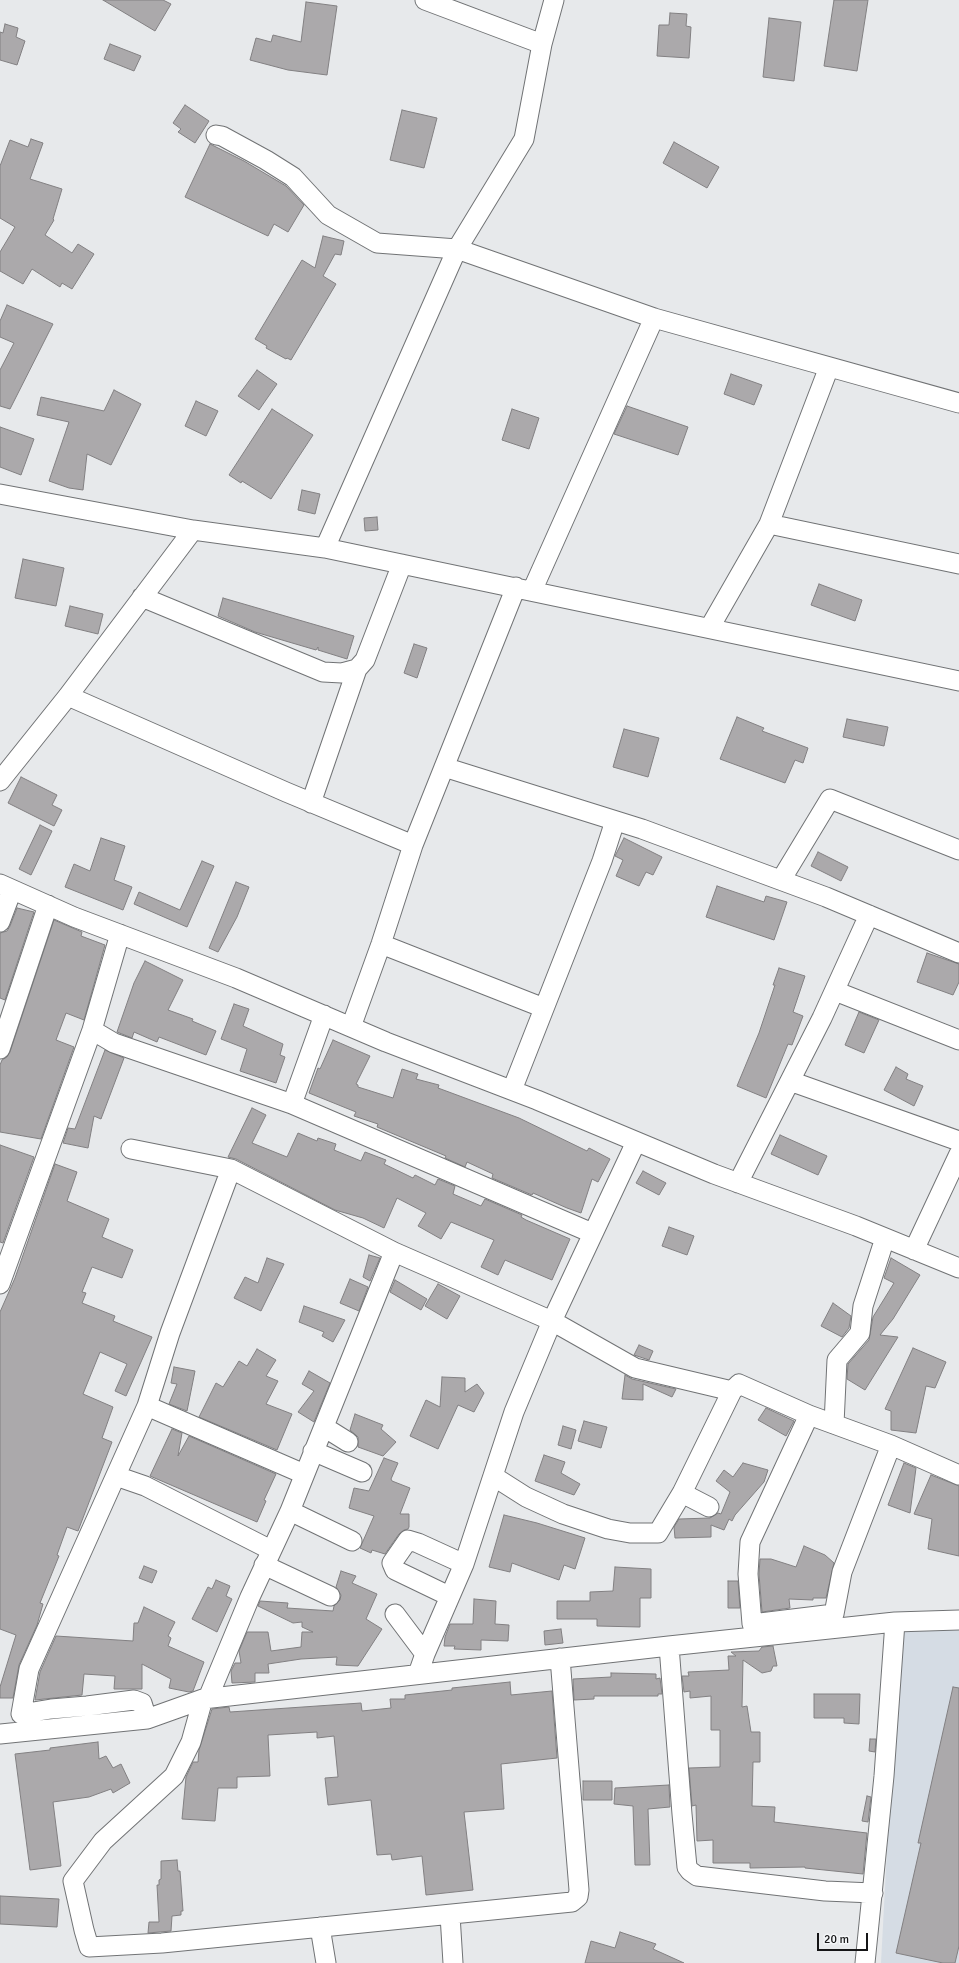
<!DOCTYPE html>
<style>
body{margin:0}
#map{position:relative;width:959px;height:1963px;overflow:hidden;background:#e7e9eb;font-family:Signika,sans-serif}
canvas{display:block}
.scale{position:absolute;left:817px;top:1933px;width:51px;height:18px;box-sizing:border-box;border:2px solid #151516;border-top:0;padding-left:5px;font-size:12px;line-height:14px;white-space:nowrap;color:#151516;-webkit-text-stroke:3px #f4f6f8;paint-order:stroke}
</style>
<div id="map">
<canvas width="959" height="1963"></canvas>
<div class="scale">20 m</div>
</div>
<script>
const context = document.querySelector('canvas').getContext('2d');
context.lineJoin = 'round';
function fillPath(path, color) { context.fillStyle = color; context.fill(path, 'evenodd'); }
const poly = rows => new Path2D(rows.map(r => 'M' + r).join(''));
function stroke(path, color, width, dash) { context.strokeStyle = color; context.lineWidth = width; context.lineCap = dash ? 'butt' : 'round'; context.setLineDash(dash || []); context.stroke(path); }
const built = poly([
 [899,1625,959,1625,959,1963,881,1963]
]);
const building = poly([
 [103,0,163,0,171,4,155,31,103,0],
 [834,0,868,0,857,71,824,66,834,0],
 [306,2,337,6,327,75,288,70,250,60,256,38,271,42,273,35,301,42,306,2],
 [670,13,687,14,686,26,691,27,689,58,657,56,659,25,669,25,670,13],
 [769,18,801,22,794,81,763,77,769,18],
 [5,24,18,28,16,37,25,41,17,65,0,60,0,32,3,33,5,24],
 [110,44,141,56,134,71,104,59,110,44],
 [185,105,209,121,195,143,178,132,181,129,173,123,185,105],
 [402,110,437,118,424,168,390,160,402,110],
 [31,139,43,143,30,179,62,189,53,219,54,220,45,235,72,253,78,244,94,254,72,289,62,283,60,287,32,269,23,284,0,271,0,252,15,227,0,218,0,166,10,140,28,147,31,139],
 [674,142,719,167,707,188,663,163,674,142],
 [210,144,244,161,286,186,304,205,288,232,274,224,268,236,185,197,210,144],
 [323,236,344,241,341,255,335,254,323,276,336,284,291,360,287,358,286,359,266,348,267,346,255,339,302,260,315,268,323,236],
 [7,305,53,324,10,409,0,406,0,370,14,343,0,337,0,321,7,305],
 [257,370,277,384,259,410,238,396,257,370],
 [731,374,762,385,754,405,724,394,731,374],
 [114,390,141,404,111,465,87,454,83,490,69,488,49,481,69,422,37,415,41,397,104,411,114,390],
 [196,401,218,411,206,436,185,426,196,401],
 [627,406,688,427,678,455,614,434,627,406],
 [272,409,313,435,271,499,242,481,241,483,229,475,272,409],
 [512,409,539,418,529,449,502,440,512,409],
 [0,427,34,439,21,475,0,467,0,427],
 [302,490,320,494,315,514,298,510,302,490],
 [377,517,378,530,365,531,364,518,377,517],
 [23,559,64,568,56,606,15,598,23,559],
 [819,584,862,600,855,621,811,605,819,584],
 [223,598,354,636,347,659,318,650,318,647,316,650,255,632,218,616,223,598],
 [70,606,103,614,98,634,65,626,70,606],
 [414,644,427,648,417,678,404,673,414,644],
 [737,717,764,728,762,731,808,748,803,763,795,760,785,783,720,759,737,717],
 [847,719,888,727,884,746,843,737,847,719],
 [624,729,659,738,648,777,613,767,624,729],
 [21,777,57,795,52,805,62,810,54,826,8,803,21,777],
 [40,825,52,831,31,875,19,869,40,825],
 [101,838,125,846,114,880,132,887,123,910,65,887,74,864,90,871,101,838],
 [624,838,662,857,653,875,646,872,639,886,616,876,623,860,615,856,624,838],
 [818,852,848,867,841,881,811,866,818,852],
 [202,861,214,866,187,927,134,904,139,892,180,910,202,861],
 [236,882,249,887,237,917,218,952,209,948,236,882],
 [717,886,764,902,766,896,787,902,774,940,706,917,717,886],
 [17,908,34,912,5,1000,0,998,0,933,7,931,10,926,17,908],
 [54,920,82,932,81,936,105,945,84,1020,66,1013,56,1040,74,1047,41,1139,0,1132,0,1065,2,1060,7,1057,10,1052,54,920],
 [927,953,959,964,959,982,953,995,917,982,927,953],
 [145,961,183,980,168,1010,193,1019,192,1021,216,1031,206,1055,159,1037,157,1042,134,1032,132,1038,117,1032,134,983,145,961],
 [779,968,805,976,793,1012,803,1016,792,1045,788,1044,766,1098,737,1086,759,1033,775,985,773,985,779,968],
 [234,1004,249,1009,243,1026,283,1044,280,1055,285,1057,276,1083,240,1071,247,1049,221,1039,234,1004],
 [859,1012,879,1020,864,1053,845,1045,859,1012],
 [333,1040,370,1056,356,1084,358,1085,358,1087,393,1098,402,1069,418,1074,416,1079,439,1085,438,1088,519,1118,587,1151,589,1148,610,1159,598,1182,592,1179,581,1213,567,1208,533,1193,532,1195,492,1178,493,1174,467,1162,465,1167,445,1158,446,1156,377,1127,378,1124,354,1116,356,1112,309,1093,318,1068,320,1069,333,1040],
 [105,1050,124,1058,101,1119,94,1116,88,1148,63,1143,68,1128,75,1129,105,1050],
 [896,1067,908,1074,906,1079,923,1086,914,1106,884,1090,896,1067],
 [252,1108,266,1115,252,1143,287,1157,298,1133,317,1141,318,1138,336,1144,334,1150,361,1161,365,1152,386,1160,384,1164,413,1178,415,1175,435,1185,438,1179,455,1186,453,1194,481,1206,485,1199,522,1215,521,1217,526,1220,570,1239,552,1280,505,1260,498,1275,481,1267,494,1240,451,1222,441,1239,418,1226,426,1213,397,1198,384,1228,363,1218,335,1210,236,1159,228,1157,252,1108],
 [780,1135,827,1156,818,1175,771,1154,780,1135],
 [0,1145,34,1157,3,1243,0,1242,0,1145],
 [55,1164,77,1172,67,1201,109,1219,102,1237,133,1250,122,1278,92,1267,82,1292,86,1293,82,1303,115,1316,113,1321,152,1337,126,1396,115,1391,127,1364,100,1352,83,1394,113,1407,102,1438,112,1442,78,1531,67,1527,57,1555,59,1556,40,1603,43,1604,37,1625,19,1665,13,1698,0,1698,0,1687,16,1635,0,1629,0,1312,15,1278,55,1164],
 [643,1171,666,1183,659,1195,636,1183,643,1171],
 [669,1227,694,1236,687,1255,662,1246,669,1227],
 [369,1255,380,1258,370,1281,363,1277,369,1255],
 [267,1258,284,1264,261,1311,234,1298,245,1277,258,1283,267,1258],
 [891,1258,920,1275,893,1319,880,1335,898,1337,865,1390,847,1379,848,1364,869,1340,873,1317,894,1283,884,1278,891,1258],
 [350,1279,368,1287,359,1311,340,1303,350,1279],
 [395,1280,427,1299,421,1310,390,1292,395,1280],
 [438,1284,460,1296,447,1319,425,1306,438,1284],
 [833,1303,851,1316,849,1328,842,1337,821,1326,833,1303],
 [304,1306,345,1320,333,1342,322,1336,324,1332,299,1322,304,1306],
 [639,1345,653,1351,649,1360,634,1355,639,1345],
 [913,1348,946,1362,935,1388,926,1386,916,1433,891,1430,891,1411,885,1409,913,1348],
 [257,1349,276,1360,266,1376,278,1381,266,1404,292,1414,277,1450,199,1417,216,1383,223,1387,239,1361,247,1366,257,1349],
 [174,1367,195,1371,187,1411,169,1404,177,1384,171,1383,174,1367],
 [309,1371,330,1383,314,1422,298,1412,314,1391,302,1384,309,1371],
 [625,1375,632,1379,676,1389,672,1397,643,1384,643,1400,622,1399,625,1375],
 [442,1377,465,1378,465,1392,477,1384,484,1393,474,1412,458,1405,438,1449,410,1436,426,1400,440,1407,442,1377],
 [766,1408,794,1421,786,1436,758,1420,766,1408],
 [355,1414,383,1425,381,1429,396,1442,383,1456,358,1447,358,1437,350,1430,355,1414],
 [584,1421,607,1427,601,1448,578,1441,584,1421],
 [563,1426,576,1430,571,1449,558,1445,563,1426],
 [172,1429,182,1433,178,1456,189,1436,276,1474,264,1500,266,1501,257,1522,150,1476,172,1429],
 [544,1455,565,1462,561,1473,580,1484,574,1495,535,1481,544,1455],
 [384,1458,398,1463,391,1479,392,1481,410,1488,400,1514,409,1514,409,1527,408,1529,404,1530,399,1534,385,1554,372,1550,371,1553,360,1548,374,1516,349,1508,354,1488,369,1491,384,1458],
 [743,1463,768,1470,764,1482,735,1515,732,1521,729,1519,724,1530,711,1525,711,1537,675,1538,674,1527,679,1519,710,1518,718,1513,721,1514,730,1492,716,1481,724,1470,733,1477,743,1463],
 [904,1463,916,1468,910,1513,888,1505,904,1463],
 [931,1475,959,1486,959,1556,928,1549,932,1519,914,1514,931,1475],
 [504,1515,537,1523,585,1538,575,1569,564,1565,559,1580,512,1563,510,1572,489,1567,504,1515],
 [804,1546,825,1555,834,1563,826,1598,813,1598,813,1600,789,1599,790,1608,762,1612,759,1574,760,1559,771,1559,796,1567,804,1546],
 [144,1566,157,1571,152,1583,139,1578,144,1566],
 [615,1567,651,1569,651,1598,640,1598,640,1627,597,1626,597,1619,557,1619,557,1601,590,1601,590,1592,613,1591,615,1567],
 [341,1571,356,1576,352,1583,377,1594,366,1619,382,1629,358,1666,336,1665,337,1657,301,1659,268,1664,269,1673,255,1673,255,1682,232,1683,231,1671,235,1663,241,1663,239,1651,247,1632,268,1632,271,1651,301,1647,302,1632,313,1632,302,1627,302,1622,293,1623,258,1606,260,1601,288,1603,287,1608,333,1611,334,1606,340,1600,341,1595,336,1587,341,1571],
 [216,1580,230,1586,226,1596,232,1599,217,1632,192,1619,208,1587,212,1589,216,1580],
 [728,1581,738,1581,740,1608,728,1608,728,1581],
 [474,1599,496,1601,495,1624,509,1625,508,1641,481,1640,481,1650,454,1649,455,1646,444,1646,445,1637,450,1624,473,1624,474,1599],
 [144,1607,175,1622,168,1636,171,1638,168,1646,204,1662,193,1691,189,1692,169,1688,171,1679,142,1664,142,1689,114,1689,115,1676,84,1674,82,1695,35,1700,40,1672,56,1636,133,1641,134,1623,138,1623,144,1607],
 [561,1629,563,1643,545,1645,544,1631,561,1629],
 [773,1646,777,1666,773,1666,771,1671,762,1673,743,1660,742,1707,747,1706,751,1732,760,1732,760,1762,753,1762,752,1806,775,1807,774,1822,867,1833,863,1874,805,1868,805,1867,750,1868,750,1863,713,1863,713,1840,697,1841,696,1805,692,1806,689,1768,720,1767,720,1730,711,1730,711,1696,690,1698,690,1691,684,1692,682,1676,689,1676,688,1672,729,1670,728,1656,736,1656,731,1652,759,1651,762,1647,773,1646],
 [611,1673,656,1674,656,1679,660,1678,662,1694,658,1694,658,1696,594,1696,594,1699,574,1700,573,1679,611,1677,611,1673],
 [510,1682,511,1695,552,1691,557,1758,501,1764,504,1809,464,1812,473,1890,426,1895,422,1856,392,1860,391,1854,377,1855,371,1800,328,1805,325,1778,338,1777,334,1736,317,1738,317,1732,268,1735,270,1776,237,1777,237,1788,218,1788,215,1821,182,1819,186,1777,193,1762,198,1762,199,1750,212,1709,229,1707,230,1712,361,1703,362,1711,391,1708,390,1699,405,1699,405,1695,452,1690,452,1688,510,1682],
 [953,1687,959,1688,959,1946,955,1963,943,1963,896,1953,921,1843,918,1843,953,1687],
 [814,1694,860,1694,859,1724,844,1723,844,1718,814,1718,814,1694],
 [870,1739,876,1739,875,1752,869,1751,870,1739],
 [98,1742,99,1759,106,1756,113,1768,121,1764,130,1783,113,1793,111,1789,89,1797,53,1802,61,1866,30,1870,15,1754,50,1750,50,1748,98,1742],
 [583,1781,612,1781,612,1800,583,1800,583,1781],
 [669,1785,670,1807,648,1809,650,1865,635,1865,633,1806,614,1804,615,1788,669,1785],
 [867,1796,871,1797,868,1822,862,1821,867,1796],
 [177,1860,178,1871,180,1871,183,1911,181,1911,181,1915,172,1916,171,1931,148,1933,149,1922,159,1922,157,1885,159,1885,159,1880,161,1879,161,1861,177,1860],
 [0,1896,59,1899,57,1927,0,1924,0,1896],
 [620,1932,656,1944,653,1949,684,1963,585,1963,591,1941,615,1948,620,1932]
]);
const minor = poly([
 [425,0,542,44],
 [216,135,222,136,266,160,293,177,328,215,377,243,457,249,654,318,959,403],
 [0,494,193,530,325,548,457,249,524,139,542,44,554,0],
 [769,524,959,564],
 [325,548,959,681],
 [532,591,654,318],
 [142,597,323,672,342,673,357,669],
 [710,627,769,524,829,367],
 [68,696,286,792,413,845],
 [444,767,642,829,826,897,959,953],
 [0,781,68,696,193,530],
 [311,803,357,669,365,660,402,564],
 [781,880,830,799,959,850],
 [0,884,74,917,236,978,386,1042,537,1100,714,1174,856,1226,959,1268],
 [0,922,12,890],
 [381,944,544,1008],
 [835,991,959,1040],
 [351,1027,381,944,413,845,516,587],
 [92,1030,114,1043,292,1104,592,1233],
 [0,1049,48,905],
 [790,1081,959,1141],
 [512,1090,602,861,615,821],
 [292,1104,324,1015],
 [131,1149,231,1169,394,1252,552,1321,635,1368,732,1391],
 [738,1183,822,1018,869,915],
 [914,1250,959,1154],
 [0,1284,92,1030,120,934],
 [147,1406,304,1474],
 [809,1415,750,1542,748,1574,752,1624,834,1614,842,1572,891,1445],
 [834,1424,837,1360,860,1333,863,1306,885,1238],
 [324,1427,348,1442],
 [313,1451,362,1472],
 [116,1476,145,1486,271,1550],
 [493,1476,526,1497,563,1514,608,1529,630,1533,658,1533,682,1493,732,1391,739,1384,809,1415,891,1445,959,1475],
 [682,1493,709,1507],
 [290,1511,352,1541],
 [264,1565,330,1596],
 [449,1596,395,1570,392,1563,408,1540,418,1543,464,1564],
 [395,1614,425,1654],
 [669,1646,682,1814,687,1867,690,1871,697,1876,825,1891,873,1893],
 [418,1674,425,1654,464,1564,514,1412,552,1321,636,1142],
 [208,1698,250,1597,290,1511,394,1252],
 [203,1699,191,1742,174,1776,103,1841,73,1881,84,1930,89,1947,162,1943,572,1902,578,1897,579,1890,560,1658],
 [147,1719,142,1703,134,1700,87,1706,51,1709,21,1714,29,1669,147,1406,170,1333,231,1169],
 [0,1734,147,1719,203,1699,669,1646,895,1622,959,1620],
 [450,1915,453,1963],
 [320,1927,326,1963],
 [865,1963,884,1776,895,1622]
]);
fillPath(built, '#d5dce4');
fillPath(building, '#aba9ab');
stroke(building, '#828082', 1);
stroke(minor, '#717375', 21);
stroke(minor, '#fff', 19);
</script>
